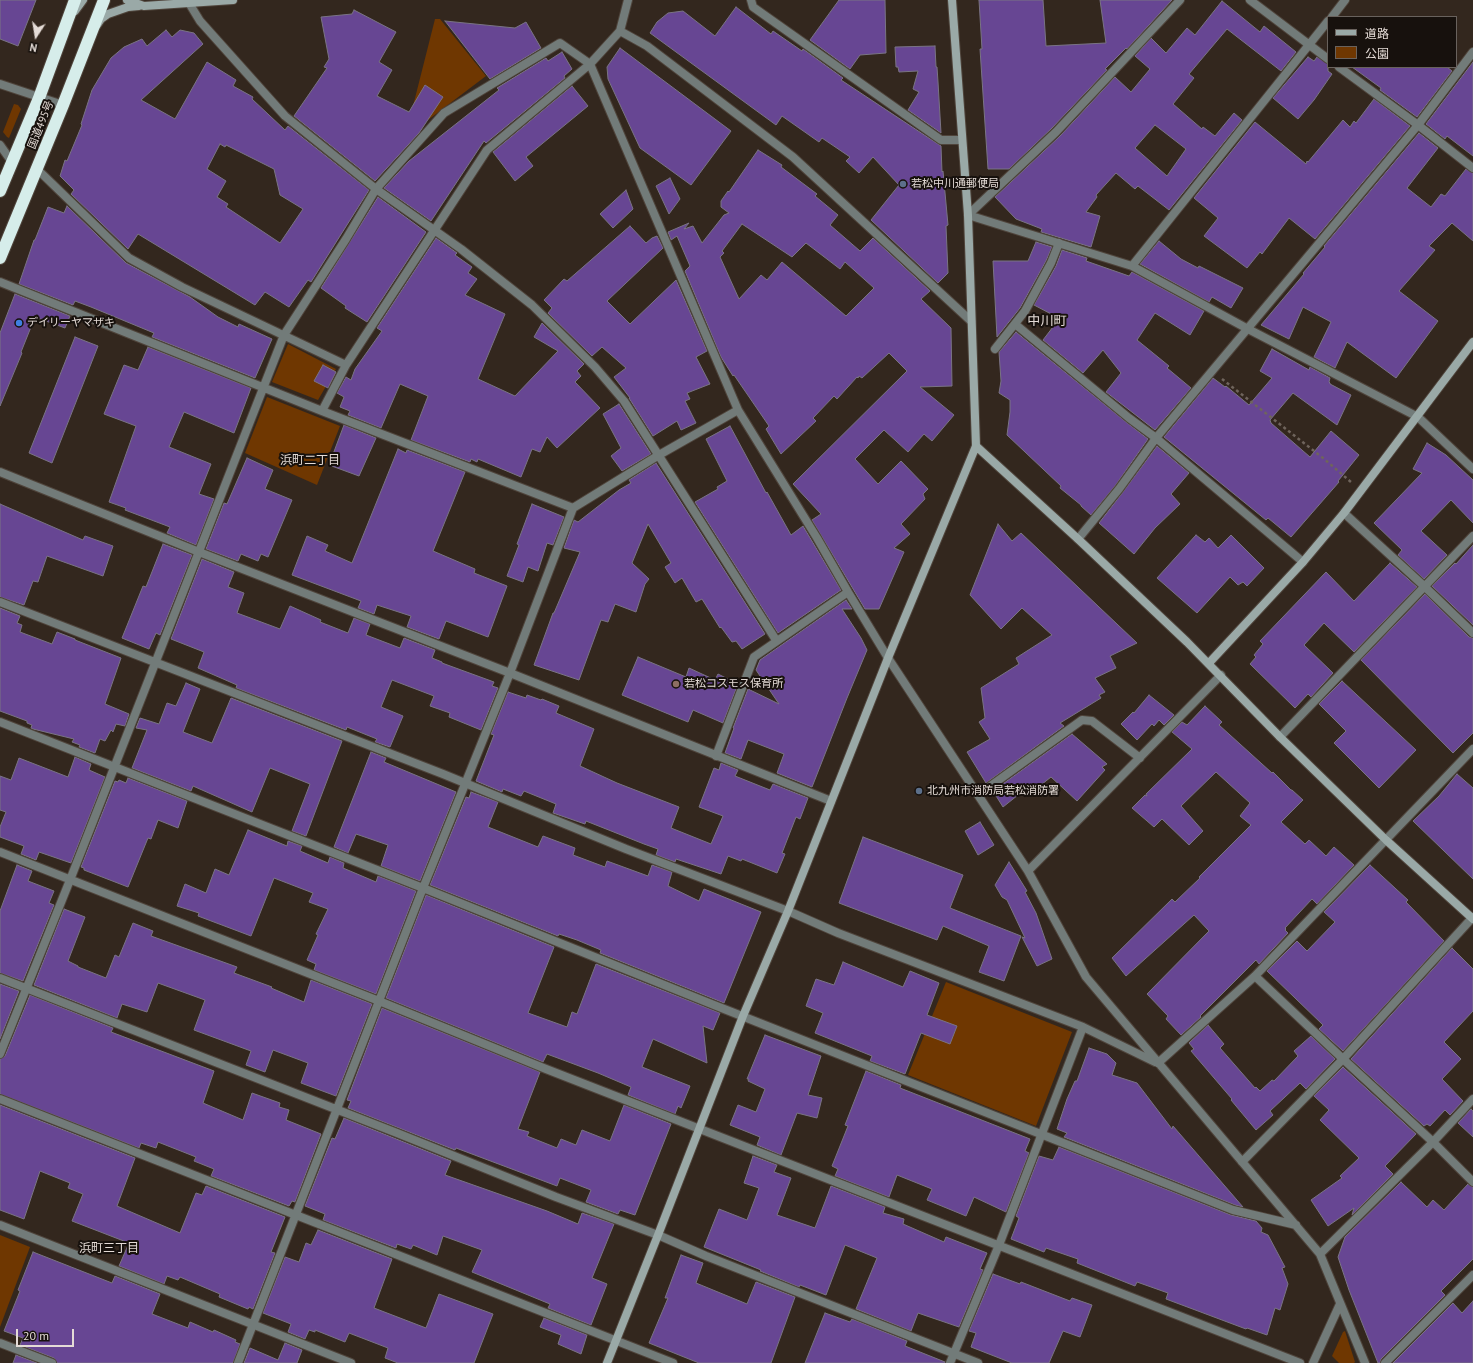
<!DOCTYPE html>
<meta charset="utf-8">
<style>
body{margin:0}
#map{position:relative;width:1473px;height:1363px;overflow:hidden;background:#33271e;font-family:"PT Sans","Noto Sans JP",sans-serif}
canvas{display:block}
.legend{position:absolute;left:1327px;top:16px;width:130px;height:52px;box-sizing:border-box;background:#17110d;border:1px solid #69625d;margin:0;padding:5px 7px;list-style:none;font-size:12px;color:#e4dbd6}
.legend li{display:flex;align-items:center;gap:8px;height:20px}
.legend b{width:20px;border:1px solid #69625d}
.north{position:absolute;left:16px;top:16px;width:40px;height:40px;-webkit-text-stroke:3px #17110d;paint-order:stroke;rotate:192deg;font-size:11px;font-weight:700;line-height:16px;text-align:center;color:#e4dbd6}
.north::after{content:'';display:block;margin:auto;width:14px;height:18px;background:#e4dbd6;clip-path:polygon(50% 0,100% 100%,50% 72%,0 100%)}
.scale{position:absolute;left:16px;top:1329px;width:58px;height:18px;box-sizing:border-box;border:2px solid #e4dbd6;border-top:0;padding-left:5px;font-size:12px;line-height:14px;white-space:nowrap;color:#e4dbd6;-webkit-text-stroke:3px #17110d;paint-order:stroke}
</style>
<div id="map">
<canvas width="1473" height="1363"></canvas>
<ul class="legend">
<li><b style="height:5px;background:#9aa9a7"></b>道路</li>
<li><b style="height:11px;background:#6f3701"></b>公園</li>
</ul>
<div class="north">N</div>
<div class="scale">20 m</div>
</div>
<script>
const context = document.querySelector('canvas').getContext('2d');
context.lineJoin = 'round';
function fillPath(path, color) { context.fillStyle = color; context.fill(path, 'evenodd'); }
const poly = rows => new Path2D(rows.map(r => 'M' + r).join(''));
function stroke(path, color, width, dash) { context.strokeStyle = color; context.lineWidth = width; context.lineCap = dash ? 'butt' : 'round'; context.setLineDash(dash || []); context.stroke(path); }
function write(font, color, halo, rows, align = 'center') {
  context.font = font + ' "PT Sans","Noto Sans JP",sans-serif'; context.lineWidth = 4; context.setLineDash([]); context.textBaseline = 'middle'; context.strokeStyle = halo; context.fillStyle = color; for (const [text, x, y, turn = 0] of rows) {
    context.save(); context.translate(x, y); context.rotate((+turn || 0) * Math.PI / 180); context.textAlign = isNaN(turn) ? turn : align; if (halo) context.strokeText(text, 0, 0); context.fillText(text, 0, 0); context.restore();
  }
}
const green = poly([
 [435,19,440,19,486,76,428,120,412,110],
 [14,104,18,105,21,109,9,138,7,137,3,132],
 [288,344,336,369,318,400,272,382],
 [267,397,340,426,317,485,245,453],
 [946,982,1072,1032,1036,1126,908,1075],
 [0,1235,30,1247,0,1327],
 [1345,1331,1355,1362,1354,1363,1339,1363,1332,1356,1343,1332]
]);
const building = poly([
 [0,0,36,0,18,46,0,39,0,0],
 [839,0,885,0,886,53,860,55,850,69,810,40,839,0],
 [979,0,1043,0,1046,46,1106,43,1100,0,1172,0,1127,49,1126,48,1105,69,1107,70,1052,128,1009,169,988,169,980,49,982,49,979,0],
 [1222,1,1260,32,1264,26,1296,52,1281,71,1227,29,1189,74,1194,78,1173,104,1202,129,1203,127,1215,136,1234,113,1242,120,1169,210,1138,186,1135,189,1116,173,1096,195,1097,197,1086,212,1100,216,1091,247,1041,232,1042,229,1016,219,995,197,1060,136,1115,77,1131,92,1150,69,1135,56,1151,38,1166,53,1187,28,1195,35,1222,1],
 [1155,125,1186,149,1167,176,1135,148,1155,125],
 [736,7,771,34,773,31,802,51,803,49,843,78,841,80,941,146,942,172,943,171,948,225,946,226,948,273,938,283,871,220,899,185,873,157,859,173,846,161,850,157,822,138,819,142,782,116,776,125,650,33,657,22,668,13,683,11,715,36,736,7],
 [354,10,396,32,379,62,392,70,377,96,409,112,425,85,443,97,419,133,375,181,294,116,327,68,324,67,329,59,321,17,352,14,354,10],
 [445,21,515,28,526,22,541,48,490,79,445,21],
 [166,30,172,37,180,30,194,33,203,44,141,100,175,119,207,62,236,80,233,86,253,97,252,99,285,130,288,126,369,190,311,282,308,280,289,307,265,292,255,305,138,234,128,249,71,194,74,190,60,176,65,160,67,161,82,125,81,124,92,90,111,58,124,47,142,39,147,46,166,30],
 [220,144,225,147,226,145,274,169,280,195,303,209,280,243,226,207,228,204,217,197,226,181,207,169,220,144],
 [935,46,936,67,937,67,938,82,941,133,908,110,919,92,913,89,918,71,899,72,898,67,896,67,895,47,935,46],
 [620,48,731,131,691,185,640,148,608,79,607,67,620,48],
 [562,52,572,69,564,76,565,78,486,143,484,141,431,221,384,188,409,161,499,90,497,88,546,58,548,61,562,52],
 [1308,57,1314,61,1317,57,1328,64,1328,71,1332,74,1314,100,1298,119,1273,98,1308,57],
 [1473,62,1473,156,1447,136,1445,139,1426,124,1473,62],
 [1352,67,1447,67,1452,71,1417,117,1380,90,1381,88,1352,67],
 [572,86,588,106,526,157,533,166,515,181,493,152,572,86],
 [1374,99,1410,126,1315,239,1289,218,1262,254,1260,252,1247,268,1204,236,1218,218,1194,198,1255,122,1306,164,1307,161,1308,162,1343,120,1350,127,1354,121,1356,123,1374,99],
 [1419,133,1438,148,1407,188,1431,207,1441,194,1445,196,1466,169,1473,173,1473,241,1452,223,1429,246,1435,250,1399,291,1438,321,1396,378,1347,342,1335,368,1314,357,1331,322,1303,307,1289,339,1261,325,1304,274,1303,273,1325,247,1324,246,1419,133],
 [758,150,782,165,781,167,817,194,815,196,838,215,830,225,860,251,873,238,930,291,921,299,951,328,952,386,920,387,954,415,932,441,924,434,908,452,884,430,855,459,878,484,901,461,928,489,923,494,925,499,901,524,910,534,894,548,904,552,879,609,865,609,812,520,821,514,793,484,907,371,889,353,862,378,859,376,858,378,857,377,837,399,834,396,813,418,816,421,781,454,766,429,769,426,734,375,733,376,721,357,685,271,690,266,677,236,671,240,668,232,689,223,684,229,693,226,702,243,724,215,729,213,721,207,721,201,728,191,729,192,758,150],
 [742,224,792,257,806,243,840,269,845,262,874,288,846,316,782,262,767,280,761,275,739,299,720,257,724,253,722,251,742,224],
 [670,178,680,199,669,214,656,186,670,178],
 [626,190,633,209,613,228,600,214,626,190],
 [378,197,426,232,367,322,345,308,346,306,321,288,378,197],
 [67,206,126,263,190,297,218,317,238,327,239,324,272,339,255,378,152,337,154,333,91,307,75,301,73,305,19,284,34,240,35,240,48,207,64,213,67,206],
 [630,226,646,243,652,238,657,236,663,248,607,301,630,324,676,280,707,351,696,357,710,384,687,393,690,399,685,401,696,423,681,430,677,421,653,436,629,398,630,398,614,377,626,368,602,347,592,356,548,313,552,308,544,300,564,279,567,281,630,226],
 [436,238,457,253,455,255,472,267,468,273,477,279,465,295,505,314,478,379,515,396,558,351,534,337,542,323,584,364,577,371,581,376,575,382,600,408,557,448,547,437,540,452,532,449,521,477,478,459,477,462,471,459,470,462,411,440,428,396,400,384,381,428,348,415,350,411,340,407,344,397,337,393,346,377,351,380,355,369,382,331,377,328,436,238],
 [1159,241,1181,259,1198,268,1199,266,1243,288,1231,308,1212,297,1209,302,1140,264,1159,241],
 [1036,242,1052,247,1046,261,1020,308,997,337,993,261,1028,261,1036,242],
 [1062,250,1087,258,1086,261,1129,276,1132,272,1204,311,1190,335,1155,313,1137,340,1169,366,1167,368,1191,388,1155,430,1106,392,1121,373,1103,350,1083,373,1043,340,1056,323,1052,319,1055,316,1034,305,1056,266,1062,250],
 [15,294,70,316,65,328,35,317,21,352,22,353,0,406,0,333,15,294],
 [1016,332,1126,422,1148,439,1115,486,1091,515,1081,506,1081,505,1060,488,1061,486,1007,435,1010,412,1010,400,999,393,1001,381,999,352,1016,332],
 [75,337,98,346,52,463,29,453,75,337],
 [148,347,251,388,234,433,184,412,169,447,211,464,199,494,214,499,196,545,167,533,170,527,125,510,126,508,109,502,136,426,104,414,124,365,138,370,148,347],
 [1272,349,1309,370,1310,367,1330,378,1329,382,1330,383,1330,384,1351,395,1337,425,1293,393,1270,420,1271,423,1310,457,1331,431,1359,455,1338,481,1339,482,1291,537,1268,518,1266,520,1164,437,1213,378,1225,387,1226,386,1249,405,1272,378,1260,371,1272,349],
 [323,365,336,372,328,388,314,381,323,365],
 [619,404,651,454,622,471,611,456,621,448,603,414,619,404],
 [344,425,376,438,359,476,329,465,344,425],
 [730,426,766,493,767,492,791,535,803,526,841,590,778,633,695,502,718,489,717,487,727,481,706,439,730,426],
 [1427,443,1446,455,1473,480,1473,523,1451,500,1421,531,1447,555,1424,579,1398,555,1402,550,1374,523,1422,473,1413,469,1427,443],
 [1157,446,1189,473,1171,494,1180,504,1155,528,1134,554,1099,523,1123,492,1157,446],
 [398,449,406,453,407,450,465,472,433,551,475,569,474,573,507,586,488,637,446,621,439,639,407,627,411,616,377,605,374,614,358,608,361,601,292,575,307,536,328,545,325,551,352,563,398,449],
 [247,458,273,470,265,489,292,500,268,557,261,554,258,561,241,554,238,561,206,549,224,503,227,504,247,458],
 [656,463,765,634,742,649,736,641,732,642,721,627,720,628,702,599,696,602,682,578,675,583,665,567,671,563,648,524,632,563,649,579,645,584,636,612,615,604,608,622,601,620,579,680,534,665,553,613,554,613,580,552,564,548,574,520,578,522,619,490,631,483,629,480,656,463],
 [0,504,83,540,85,536,113,546,103,576,47,556,38,582,33,581,24,605,0,597,0,504],
 [532,504,564,517,553,545,547,543,538,571,528,567,523,582,507,576,519,545,517,544,532,504],
 [998,524,1012,541,1021,533,1137,643,1110,656,1116,668,1095,678,1105,692,1099,695,1101,698,1060,723,1064,726,986,783,967,752,990,739,979,722,985,718,981,688,1019,664,1016,658,1052,635,1022,608,1001,629,970,595,998,524],
 [1196,535,1205,542,1209,538,1218,548,1231,535,1264,568,1247,586,1243,582,1238,585,1230,577,1197,613,1157,578,1196,535],
 [163,544,192,555,160,635,156,633,149,649,122,638,143,586,146,587,163,544],
 [1473,545,1473,625,1432,586,1455,563,1456,564,1473,545],
 [202,559,234,572,228,587,244,593,237,613,280,629,290,606,321,620,320,622,348,633,354,618,370,624,366,635,400,648,404,638,435,650,432,658,442,662,442,663,494,682,492,686,498,688,481,730,449,717,450,713,430,706,434,696,392,680,381,707,403,716,390,747,375,742,377,739,347,727,346,730,236,688,237,685,198,668,204,652,171,639,202,559],
 [1390,563,1417,587,1354,652,1324,623,1304,645,1333,673,1311,697,1308,694,1295,708,1250,664,1256,657,1254,655,1263,644,1260,641,1326,572,1354,601,1390,563],
 [1425,594,1469,637,1473,638,1473,733,1453,753,1361,660,1425,594],
 [846,600,852,609,842,609,861,638,867,650,847,698,812,787,777,773,784,754,748,740,741,759,725,753,734,728,733,728,748,689,779,704,756,670,760,660,846,600],
 [0,608,20,616,17,623,22,625,20,632,52,644,57,632,75,639,75,640,121,658,105,704,129,714,125,726,116,724,113,732,111,730,105,741,100,739,95,753,79,747,80,745,72,742,74,739,33,729,31,728,32,725,27,723,27,721,0,711,0,608],
 [638,657,686,677,689,668,715,680,718,674,738,684,723,723,693,710,688,722,622,695,638,657],
 [1342,681,1416,750,1379,788,1334,743,1346,731,1319,704,1342,681],
 [186,683,200,689,183,732,212,743,231,698,342,741,306,836,292,831,310,784,270,768,252,812,193,786,191,791,132,768,147,730,136,728,140,718,159,724,167,703,176,706,186,683],
 [508,692,526,698,527,695,541,700,542,699,559,706,556,713,594,729,580,766,617,783,679,807,671,828,711,844,723,816,699,807,714,768,719,770,721,763,738,770,735,776,770,790,773,784,808,798,800,819,796,817,782,853,785,854,777,873,742,859,741,861,728,856,721,874,676,859,675,862,656,855,658,849,644,844,586,821,585,824,553,813,556,804,524,791,521,796,503,789,502,792,476,781,494,735,491,734,508,692],
 [1149,695,1174,715,1164,725,1159,720,1154,726,1152,724,1137,740,1121,724,1133,712,1134,713,1149,695],
 [1205,706,1222,722,1219,725,1272,773,1273,772,1291,790,1292,790,1303,800,1281,822,1305,844,1309,840,1326,856,1334,847,1354,865,1317,904,1312,899,1285,928,1286,929,1285,930,1288,933,1259,964,1256,960,1200,1016,1201,1017,1181,1035,1166,1019,1168,1016,1147,994,1209,931,1194,915,1126,976,1112,958,1172,899,1175,902,1200,878,1199,877,1251,825,1240,816,1250,803,1216,772,1181,806,1203,831,1189,845,1162,819,1154,827,1132,808,1145,795,1147,796,1146,794,1192,749,1172,732,1182,722,1187,725,1205,706],
 [1072,734,1107,764,1102,767,1105,770,1077,801,1051,777,1032,792,1028,787,1003,807,993,791,1072,734],
 [371,752,386,758,384,762,456,792,420,881,381,866,388,845,356,834,348,853,334,847,371,752],
 [75,757,91,764,89,770,105,777,71,863,39,852,36,860,21,854,24,846,0,837,0,827,6,812,0,810,0,776,11,780,19,758,68,777,75,757],
 [1457,774,1473,788,1473,879,1413,821,1439,796,1457,774],
 [128,778,187,801,178,828,158,820,151,839,148,838,128,887,84,870,84,868,81,867,115,781,118,782,119,780,126,783,128,778],
 [471,792,498,802,488,827,538,847,543,836,575,848,573,855,605,867,607,861,648,876,652,865,672,872,668,886,699,901,704,889,761,912,724,1003,600,953,601,950,577,940,559,934,558,936,430,885,466,797,469,798,471,792],
 [980,822,994,845,978,855,965,831,980,822],
 [248,830,287,846,288,841,302,846,300,851,328,863,330,857,344,863,343,868,376,882,378,876,416,891,376,994,314,970,316,964,307,960,318,935,316,934,328,909,309,902,313,893,274,878,251,936,198,916,199,913,177,906,185,884,206,893,215,869,229,875,248,830],
 [863,837,963,875,950,908,1021,936,1004,981,979,972,989,946,943,926,937,940,839,903,863,837],
 [1009,862,1027,891,1025,892,1036,913,1052,959,1037,966,1022,937,1025,938,1007,900,1002,897,995,885,1009,862],
 [17,865,32,871,28,881,54,891,49,903,54,905,23,981,0,973,0,911,17,865],
 [1370,865,1408,900,1406,902,1444,941,1343,1051,1319,1029,1323,1025,1267,971,1297,941,1307,951,1335,922,1324,912,1370,865],
 [426,895,554,947,528,1013,567,1027,572,1012,577,1014,596,964,720,1013,713,1030,703,1026,707,1063,653,1039,642,1067,690,1086,681,1108,678,1106,675,1114,628,1095,631,1087,598,1073,547,1054,543,1062,386,998,426,895],
 [64,909,85,917,68,961,78,966,78,967,106,978,115,955,119,957,133,923,153,931,151,936,237,967,234,973,272,987,271,988,304,1002,311,980,372,1004,336,1096,301,1083,308,1063,273,1050,265,1072,246,1065,251,1051,194,1030,205,1000,158,983,147,1012,122,1004,117,1018,34,985,64,909],
 [1452,948,1473,969,1473,1011,1444,1042,1461,1059,1442,1079,1463,1101,1450,1115,1445,1110,1430,1126,1427,1124,1424,1126,1351,1059,1452,948],
 [843,962,903,987,910,971,939,983,927,1015,957,1026,950,1044,921,1033,905,1074,870,1061,872,1056,815,1033,823,1013,806,1006,816,979,834,985,843,962],
 [0,984,19,991,0,1039,0,984],
 [30,995,113,1028,111,1032,214,1071,203,1103,243,1120,252,1093,280,1103,279,1107,289,1110,286,1120,321,1134,295,1202,292,1201,289,1206,211,1176,214,1169,194,1161,196,1157,158,1142,156,1148,141,1143,139,1148,0,1094,0,1059,5,1056,30,995],
 [382,1008,540,1072,518,1129,529,1132,527,1136,557,1148,561,1139,576,1145,582,1130,610,1141,624,1105,671,1124,635,1215,620,1210,618,1214,586,1202,591,1190,560,1178,557,1186,456,1148,455,1150,348,1108,351,1101,347,1100,382,1008],
 [1208,1025,1224,1044,1220,1048,1255,1088,1256,1087,1260,1091,1272,1080,1274,1081,1298,1056,1294,1051,1311,1036,1335,1059,1306,1089,1300,1083,1270,1111,1273,1115,1256,1130,1231,1100,1232,1099,1191,1051,1194,1049,1189,1043,1208,1025],
 [765,1035,821,1056,808,1095,822,1098,817,1118,797,1113,781,1155,757,1145,760,1137,730,1125,738,1105,756,1112,765,1089,748,1081,749,1079,747,1079,765,1035],
 [1089,1048,1107,1054,1116,1063,1112,1075,1137,1083,1172,1129,1173,1126,1243,1207,1235,1205,1064,1137,1067,1133,1057,1129,1067,1099,1075,1081,1077,1081,1089,1048],
 [1343,1067,1416,1134,1385,1166,1393,1174,1352,1215,1354,1208,1328,1226,1311,1200,1342,1178,1340,1176,1359,1158,1320,1120,1329,1110,1314,1096,1343,1067],
 [866,1071,901,1085,900,1088,1030,1139,1025,1151,1029,1153,1006,1212,974,1197,966,1216,927,1200,932,1189,897,1175,889,1197,835,1176,838,1169,832,1166,848,1126,845,1125,866,1071],
 [0,1105,135,1158,117,1206,180,1233,196,1193,202,1195,206,1186,285,1217,271,1252,275,1253,253,1309,249,1307,248,1309,219,1297,220,1294,180,1277,178,1280,167,1276,164,1284,119,1266,129,1243,72,1221,83,1194,68,1188,70,1183,40,1171,24,1219,0,1210,0,1105],
 [1471,1109,1473,1111,1473,1137,1458,1123,1471,1109],
 [344,1118,451,1161,445,1175,547,1211,578,1224,582,1213,614,1224,592,1278,607,1284,591,1325,548,1308,550,1304,472,1272,482,1250,443,1236,437,1255,413,1245,411,1249,397,1244,396,1248,323,1220,325,1214,305,1206,332,1138,335,1139,344,1118],
 [1059,1147,1231,1215,1256,1221,1262,1228,1261,1232,1268,1235,1285,1267,1282,1268,1288,1284,1280,1310,1275,1308,1267,1335,1247,1328,1246,1329,1166,1299,1168,1293,1137,1282,1135,1286,1077,1263,1078,1259,1046,1248,1044,1252,1011,1239,1019,1218,1016,1216,1039,1156,1053,1160,1059,1147],
 [753,1156,777,1165,774,1172,791,1178,777,1215,815,1228,831,1186,885,1207,883,1213,904,1219,903,1224,944,1242,946,1237,987,1253,980,1269,983,1270,959,1327,918,1313,911,1331,856,1309,877,1258,845,1245,826,1295,800,1285,799,1287,760,1271,761,1270,704,1247,719,1209,747,1220,759,1188,744,1183,753,1156],
 [1401,1182,1427,1207,1433,1200,1444,1210,1468,1184,1473,1187,1473,1259,1441,1291,1445,1295,1381,1359,1380,1363,1378,1363,1349,1290,1338,1257,1345,1237,1401,1182],
 [318,1230,392,1259,374,1308,426,1328,439,1294,493,1314,474,1363,398,1363,385,1358,388,1348,349,1333,345,1342,315,1330,315,1332,309,1330,305,1339,288,1332,291,1324,263,1313,285,1257,299,1262,306,1243,311,1245,318,1230],
 [33,1252,112,1283,115,1276,160,1294,152,1314,188,1328,190,1322,213,1332,214,1330,236,1340,235,1342,240,1344,233,1363,57,1363,54,1358,20,1345,23,1338,4,1331,20,1291,18,1290,33,1252],
 [681,1255,703,1263,696,1283,747,1304,756,1282,795,1297,771,1363,699,1363,649,1343,668,1298,665,1298,681,1255],
 [993,1274,1020,1284,1021,1282,1070,1301,1072,1298,1092,1305,1080,1337,1063,1331,1049,1363,1012,1363,971,1347,976,1333,969,1331,993,1274],
 [1473,1301,1473,1363,1393,1363,1453,1303,1462,1313,1473,1301],
 [825,1313,850,1322,852,1319,907,1341,905,1346,945,1362,945,1363,805,1363,825,1313],
 [544,1318,587,1335,581,1354,558,1344,561,1335,540,1327,544,1318],
 [285,1343,302,1350,297,1363,244,1363,250,1348,278,1360,285,1343],
 [16,1355,37,1363,13,1363,16,1355]
]);
const path = poly([
 [1222,379,1323,458,1351,482]
]);
const street = poly([
 [751,0,753,7,941,140,962,140],
 [1180,0,1056,132,968,215,1132,266,1248,329,1418,417,1473,469],
 [1250,0,1328,59],
 [189,3,200,21,285,116,376,189,461,249,532,305,595,367,624,401,776,640],
 [1332,17,1345,0],
 [620,31,647,46,793,157,971,321],
 [1339,67,1418,125,1473,168],
 [0,84,63,105],
 [0,145,12,162],
 [37,169,129,258,182,287,346,365],
 [1132,266,1328,21],
 [0,282,322,411,573,508],
 [1015,324,1129,418,1156,438,1303,562],
 [995,349,1025,311,1051,263,1059,243],
 [322,411,346,365,487,150,590,64,620,31,628,0],
 [0,472,199,552,510,673,831,801],
 [1344,513,1424,586,1473,633],
 [1078,539,1119,489,1156,438,1418,125,1473,52],
 [0,602,443,774,626,849,788,911,838,933,1083,1027,1155,1062],
 [0,722,423,888,714,1005,1233,1210,1296,1225],
 [1280,737,1473,536],
 [716,756,754,657,848,592],
 [978,795,1082,720,1092,721,1140,758],
 [0,852,379,1001,546,1069,1300,1363],
 [1028,871,1221,675],
 [1255,976,1343,1059,1433,1142,1473,1182],
 [0,978,397,1133,556,1197,658,1235,706,1256,978,1363],
 [0,1054,70,880,284,335,346,239,376,189,444,113,560,43,590,64,738,410,817,538,848,592,888,658,1028,871,1086,977,1320,1254,1365,1363],
 [1158,1063,1255,976,1473,749],
 [0,1099,673,1363],
 [1242,1162,1343,1059,1473,917],
 [0,1225,351,1363],
 [1320,1254,1433,1142,1473,1099],
 [0,1343,52,1363],
 [238,1363,423,888,510,673,573,508,659,455,738,410],
 [950,1363,999,1245,1083,1027],
 [1313,1363,1340,1304],
 [1385,1363,1473,1275]
]);
const secondary = poly([
 [127,0,144,6,233,0],
 [75,11,83,0],
 [97,25,101,19,108,14,128,7,139,6],
 [976,446,1078,539,1187,642,1280,737,1386,840,1473,919],
 [1209,663,1303,562,1344,513,1473,342],
 [607,1363,658,1235,743,1016,788,911,888,658,976,446,968,215,952,0]
]);
const highway = poly([
 [0,191,39,98,75,0],
 [0,258,63,105,104,0]
]);
const markers = [
 [903,184,4,"#5c6f8a"],
 [19,323,4,"#3f7fe0"],
 [676,684,4,"#8d6e63"],
 [919,791,4,"#5c6f8a"]
];
const streetNames = [
 ["国道495号",41,125,-68]
];
const poiNames = [
 ["若松中川通郵便局",911,184],
 ["デイリーヤマザキ",27,323],
 ["若松コスモス保育所",684,684],
 ["北九州市消防局若松消防署",927,791]
];
const neighbourhoodNames = [
 ["浜町二丁目",310,461],
 ["浜町三丁目",109,1249]
];
const quarterNames = [
 ["中川町",1047,321]
];
fillPath(green, '#6f3701');
fillPath(building, '#674693');
stroke(building, '#7a7484', 1);
stroke(street, '#4f443b', 10);
stroke(secondary, '#4f443b', 10);
stroke(highway, '#4f443b', 14);
stroke(path, '#6f645c', 2.5, [3, 3]);
stroke(street, '#727b79', 8);
stroke(secondary, '#9aa9a7', 8);
stroke(highway, '#d6edea', 12);
for (const [x, y, r, color] of markers) { const dot = new Path2D(); dot.arc(x, y, r, 0, 2 * Math.PI); context.fillStyle = color; context.fill(dot); stroke(dot, '#17110d', 1.5); }
write('11px', '#e4dbd6', '#17110d', streetNames);
write('11px', '#e4dbd6', '#17110d', poiNames, 'left');
write('12px', '#e4dbd6', '#17110d', neighbourhoodNames);
write('13px', '#e4dbd6', '#17110d', quarterNames);
</script>
